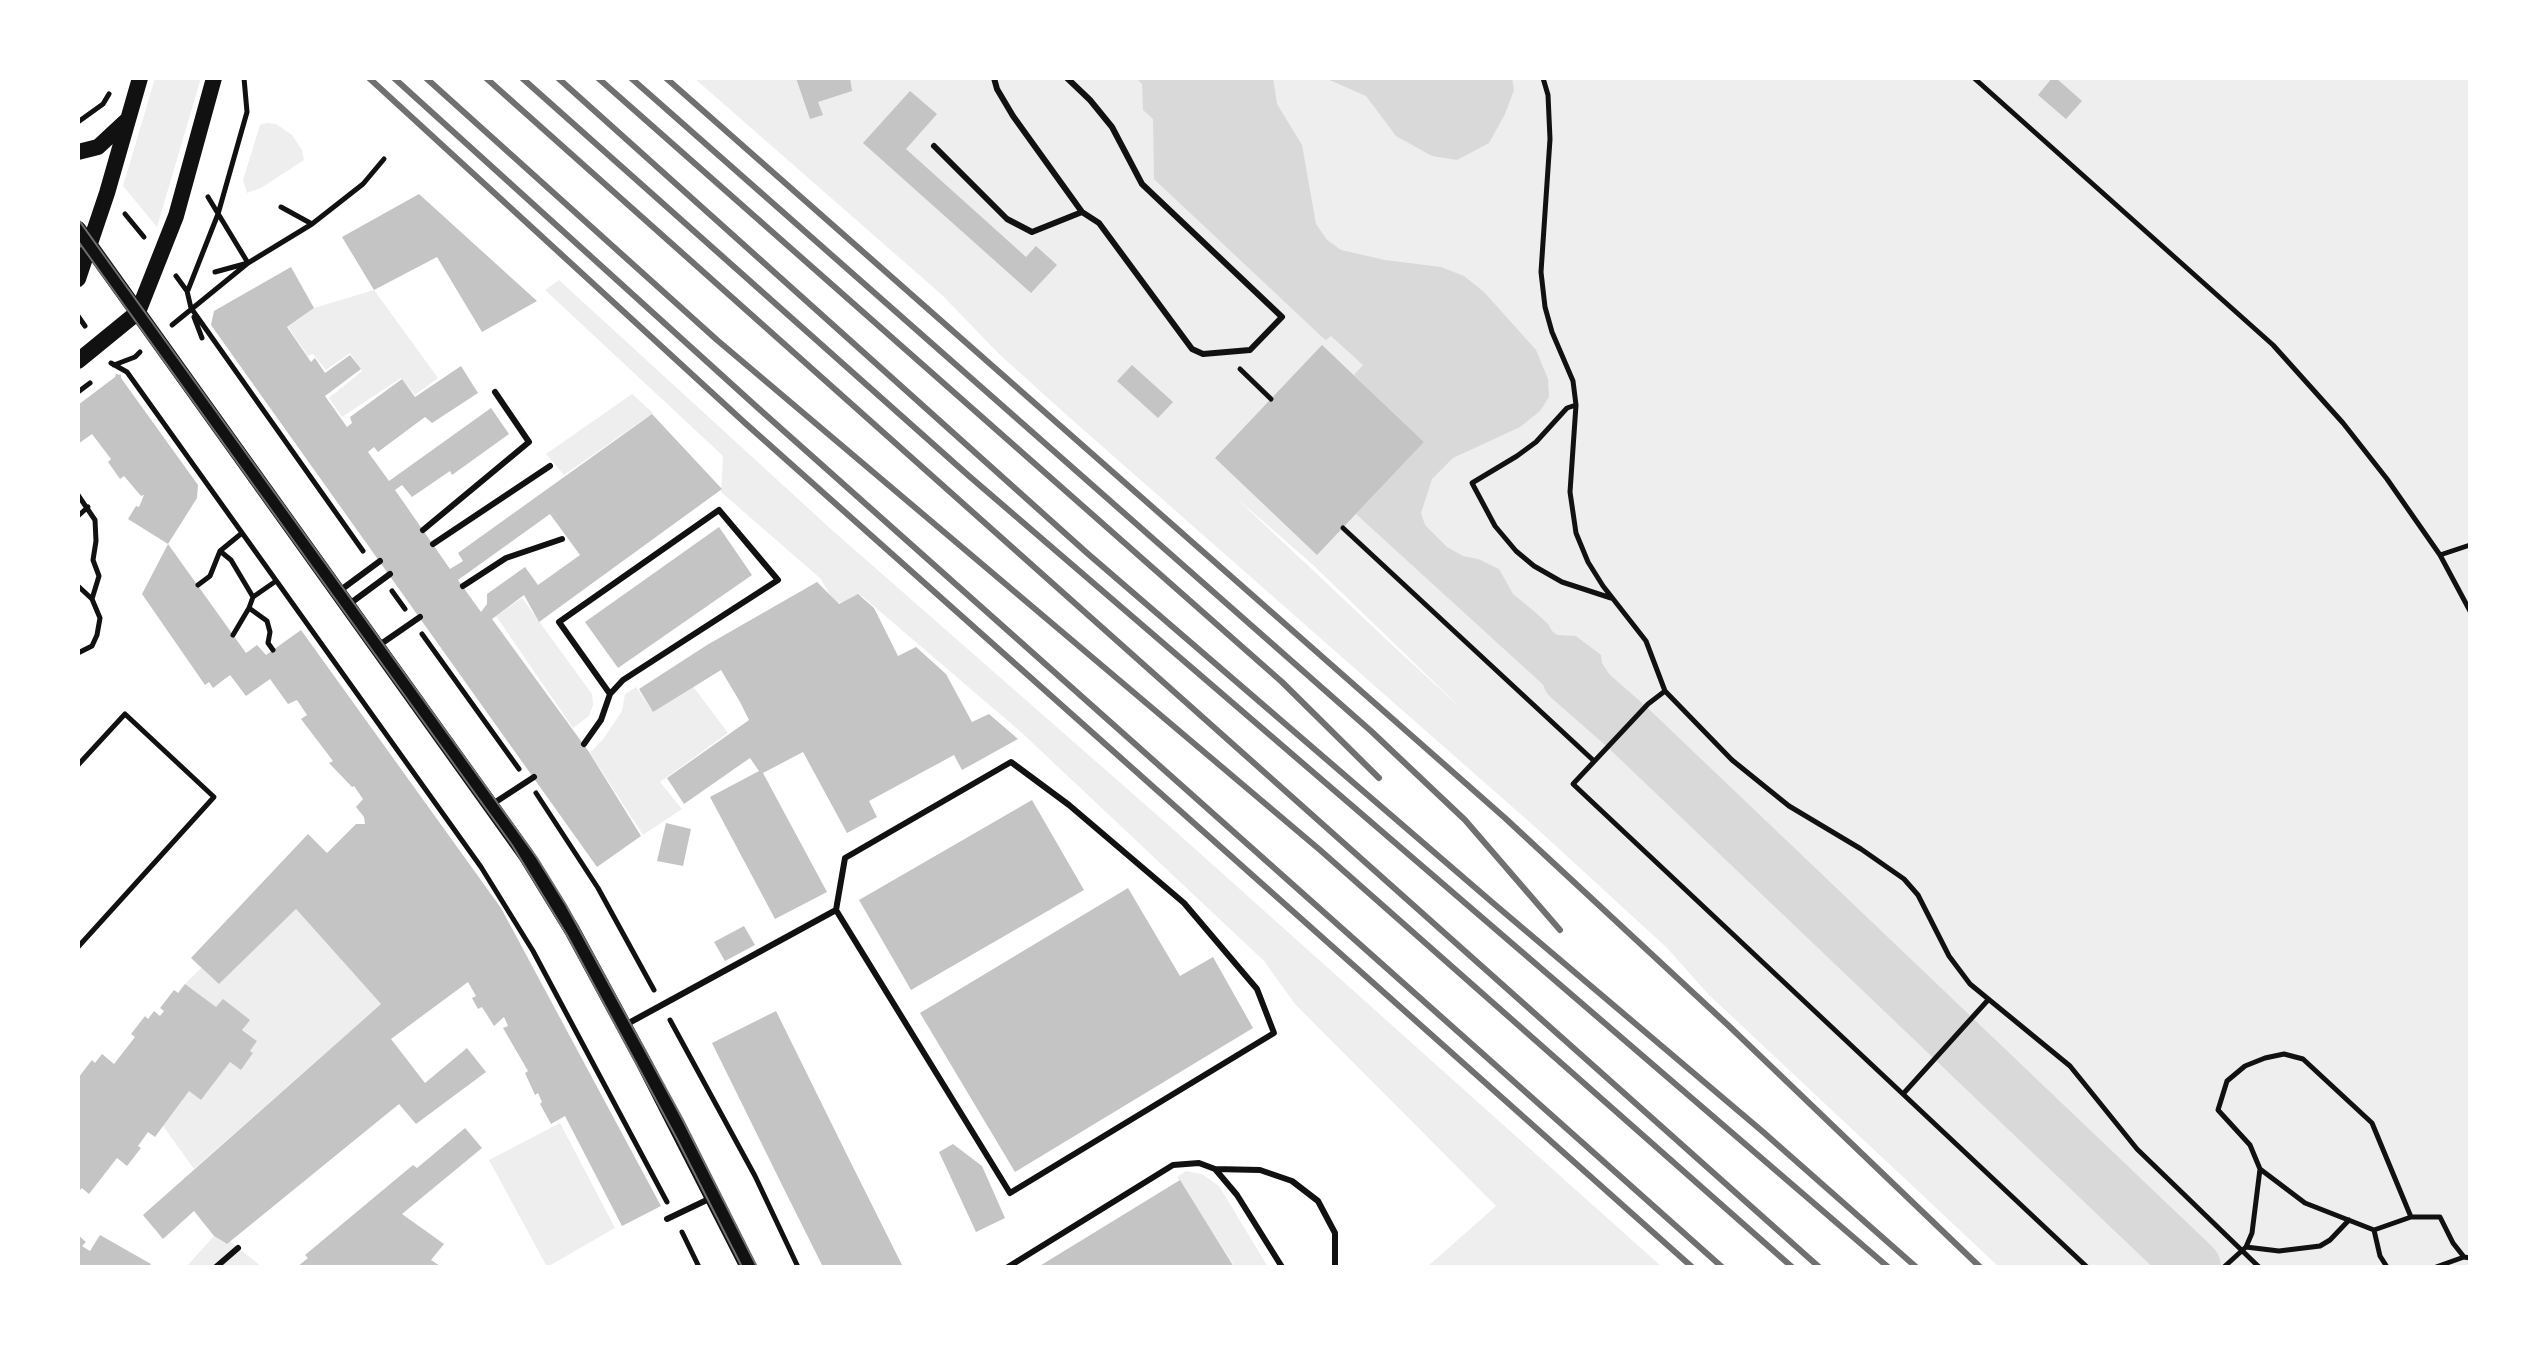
<!DOCTYPE html>
<style>
body{margin:0}
#map{position:relative;width:2548px;height:1345px;overflow:hidden;background:#fff;font-family:Mulish,sans-serif}
canvas{display:block}
.frame{position:absolute;inset:0;border:80px solid #fff;pointer-events:none}
</style>
<div id="map">
<canvas width="2548" height="1345"></canvas>
<div class="frame"></div>
</div>
<script>
const context = document.querySelector('canvas').getContext('2d');
context.lineJoin = 'round';
function fillPath(path, color) { context.fillStyle = color; context.fill(path, 'evenodd'); }
const poly = rows => new Path2D(rows.map(r => 'M' + r).join(''));
function stroke(path, color, width, dash) { context.strokeStyle = color; context.lineWidth = width; context.lineCap = dash ? 'butt' : 'round'; context.setLineDash(dash || []); context.stroke(path); }
const green = poly([
 [155,78,201,78,157,227,123,186],
 [694,78,2470,78,2470,1267,1999,1267,1709,995,1667,948,1534,826,1070,418,999,354,942,295],
 [1234,496,1312,564,1465,712,1388,641],
 [267,123,276,124,292,135,302,150,304,160,261,188,247,193,243,180,260,125],
 [559,280,832,530,1165,822,1662,1267,1427,1267,1496,1206,1295,1004,1264,961,1022,733,862,596,835,604,821,579,721,492,723,456,545,290],
 [374,290,438,378,415,395,401,378,342,417,329,398,362,371,350,353,326,370,313,354,308,356,288,327,314,308],
 [632,394,653,413,564,475,546,454],
 [522,598,592,694,593,705,589,716,573,728,496,616],
 [692,685,728,733,660,782,682,809,643,835,590,753,604,738,622,711,625,694,636,687,651,709],
 [296,909,381,1004,194,1169,163,1126,189,1091,201,1100,230,1062,241,1070,253,1053,250,1051,257,1041,185,984,202,967,220,983],
 [560,1123,615,1228,547,1267,489,1160],
 [1186,1171,1202,1174,1219,1186,1268,1267,1235,1267,1177,1177],
 [214,1236,226,1244,230,1241,262,1267,186,1267]
]);
const water = poly([
 [1136,78,1273,78,1277,104,1302,145,1316,224,1327,240,1341,250,1385,260,1441,267,1464,276,1484,292,1536,350,1548,379,1549,397,1540,411,1520,427,1453,458,1432,479,1421,513,1425,525,1447,547,1463,556,1478,559,1499,569,1513,594,1535,612,1548,624,1552,631,1557,635,1576,636,1601,655,1602,663,1634,712,1606,742,1356,514,1424,442,1354,375,1363,365,1331,336,1326,340,1321,336,1154,179,1153,119,1143,110,1142,84],
 [1325,78,1512,78,1514,90,1505,114,1489,143,1457,160,1432,156,1396,136,1366,96]
]);
const river = poly([
 [1570,677,1627,727,2193,1267]
]);
const building = poly([
 [796,78,850,78,852,91,818,102,823,115,810,119],
 [2052,78,2056,78,2082,101,2066,119,2038,95],
 [910,91,937,114,906,149,1026,257,1036,246,1057,265,1031,293,863,143],
 [419,194,537,301,482,332,437,257,374,290,342,237],
 [291,267,314,308,287,327,311,362,315,358,325,373,350,355,361,369,325,396,347,427,352,423,350,417,402,379,415,397,461,366,478,393,432,423,425,417,378,452,374,447,368,452,389,481,491,408,509,434,452,475,450,471,412,497,402,485,395,490,450,569,463,561,458,553,652,414,722,489,539,622,524,595,492,619,589,752,641,836,597,867,211,325,214,311],
 [550,514,580,555,538,585,525,567,487,594,487,604,481,612,458,580],
 [1322,345,1424,442,1317,555,1215,458],
 [1132,365,1173,402,1158,418,1117,381],
 [116,374,121,375,121,378,198,485,197,498,168,544,128,519,136,506,139,507,144,495,141,496,124,476,120,479,108,462,111,459,92,434,78,444,78,405,115,377],
 [719,527,752,575,618,668,585,622],
 [168,544,246,653,257,645,266,655,301,630,501,908,661,1206,622,1226,565,1116,551,1124,540,1104,542,1102,538,1093,535,1095,525,1073,528,1071,503,1028,508,1026,504,1017,494,1026,482,1007,478,1009,472,998,476,996,468,982,391,1039,425,1083,467,1048,486,1072,416,1124,399,1104,227,1244,214,1236,194,1211,163,1239,143,1215,381,1004,296,909,219,984,191,958,308,834,327,853,356,824,365,824,364,817,356,807,363,799,354,786,352,787,329,763,333,761,301,719,307,715,297,700,288,704,270,679,246,696,230,675,213,688,209,682,205,685,142,594],
 [817,582,839,604,858,594,874,608,898,656,916,647,946,674,972,722,989,714,1018,739,962,770,954,755,869,801,877,817,847,833,803,752,763,773,827,892,775,919,710,797,759,771,750,758,684,804,667,778,749,720,740,702,721,670,653,712,639,689,707,645],
 [1032,800,1084,890,911,990,859,900],
 [666,823,691,829,683,866,657,861],
 [1128,888,1180,976,1213,957,1253,1028,1015,1172,920,1013],
 [744,926,755,945,725,961,714,942],
 [185,984,216,1007,223,999,250,1020,242,1030,257,1041,250,1051,253,1053,241,1070,230,1062,201,1100,189,1091,155,1137,148,1132,138,1146,141,1148,127,1166,117,1158,89,1194,82,1188,78,1192,78,1078,92,1060,95,1063,102,1054,114,1064,135,1037,131,1034,145,1016,148,1019,154,1011,160,1016,164,1011,160,1008,174,990,178,993],
 [776,1011,848,1157,903,1267,823,1267,784,1189,712,1043],
 [465,1128,482,1148,402,1214,444,1244,431,1260,442,1267,297,1267,308,1258,305,1255,413,1165,417,1168],
 [953,1144,982,1166,1005,1218,976,1232,939,1152],
 [1180,1180,1234,1267,1038,1267],
 [78,1235,86,1242,82,1246,90,1251,100,1235,151,1264,149,1267,78,1267]
]);
const path = poly([
 [1543,78,1548,95,1550,139,1541,272,1545,307,1552,332,1573,381,1576,405,1570,492,1576,533,1588,562,1603,586,1646,641,1665,691,1732,760,1789,806,1861,849,1904,879,1918,895,1949,956,1970,984,2070,1066,2137,1149,2259,1267],
 [1974,78,2273,345,2343,423,2387,479,2440,555,2470,611],
 [78,122,103,104,109,94],
 [281,207,312,224],
 [125,214,144,237],
 [215,272,248,263,312,224,363,184,384,159],
 [176,276,187,291,191,308,363,551],
 [188,290,218,214,247,112,244,78],
 [78,316,85,326],
 [194,317,202,338],
 [172,325,248,263,208,197],
 [111,363,127,372,481,867,533,951,667,1202],
 [114,365,135,357,140,352],
 [1240,369,1271,399],
 [78,392,90,383],
 [1576,405,1567,408,1536,442,1517,456,1472,483,1495,526,1516,551,1534,566,1562,582,1611,598],
 [78,495,95,520,96,541,93,560,99,576,92,599,100,618,97,635,92,646,78,653],
 [78,516,88,507],
 [1343,528,1594,761],
 [220,551,231,560,253,597,249,608,233,635],
 [2440,555,2470,545],
 [198,585,210,576,220,551,242,533],
 [78,586,92,599],
 [392,591,405,609],
 [253,597,276,581],
 [249,608,267,621,270,632,268,643,273,650],
 [422,634,519,769],
 [1665,691,1648,704,1573,784,2087,1267],
 [78,765,125,714,214,797,78,947],
 [536,793,598,888,654,990],
 [670,1020,755,1176,798,1267],
 [1903,1094,1988,1000],
 [2411,1217,2372,1123,2303,1059,2284,1054,2265,1058,2245,1066,2227,1081,2218,1110,2250,1145,2260,1169,2305,1203,2374,1230,2411,1217,2440,1217,2453,1243,2464,1257,2470,1258],
 [2374,1230,2380,1256,2387,1267],
 [682,1232,699,1267],
 [2246,1247,2279,1251,2320,1246,2330,1240,2349,1220],
 [2224,1267,2246,1247,2252,1233,2260,1169],
 [2436,1267,2464,1257]
]);
const service = poly([
 [994,78,997,89,1013,116,1082,212,1099,223,1192,349,1203,354,1250,350,1282,317,1142,184,1112,127,1090,100,1067,78],
 [934,146,1007,219,1032,232,1082,212],
 [423,530,529,442,495,392],
 [433,544,550,466],
 [463,586,506,558,562,539],
 [338,592,380,561],
 [348,605,390,574],
 [378,646,420,617],
 [584,744,601,720,610,694,559,622,719,510,778,580,623,680,610,694],
 [491,805,534,777],
 [627,1024,836,910,845,858,1011,762,1069,805,1184,903,1257,989,1274,1033,1010,1193,836,910],
 [1215,1169,1260,1170,1292,1181,1318,1201,1335,1233,1335,1267],
 [667,1219,711,1198],
 [216,1267,238,1248],
 [1008,1267,1173,1165,1199,1163,1215,1169,1237,1195,1282,1267]
]);
const secondary = poly([
 [78,152,98,147,126,121],
 [78,229,526,855,572,930,644,1063,748,1267],
 [78,279,107,193,140,78],
 [78,361,138,312,176,216,214,78]
]);
const tram = poly([
 [78,219,537,858,566,905,683,1120,757,1267],
 [78,241,512,845,567,935,677,1139,742,1267]
]);
const rail = poly([
 [369,78,745,423,1692,1267],
 [394,78,758,408,1722,1267],
 [426,78,717,340,1320,850,1792,1267],
 [486,78,1819,1267],
 [522,78,969,476,1888,1267],
 [558,78,1087,553,1493,903,1762,1131,1916,1267],
 [598,78,1282,682,1379,778],
 [631,78,1371,731,1465,820,1560,930],
 [666,78,1505,818,1730,1027,1980,1267]
]);
fillPath(green, '#eee');
fillPath(water, '#d9d9d9');
stroke(river, '#d9d9d9', 56);
fillPath(building, '#c4c4c4');
stroke(path, '#111', 5);
stroke(service, '#111', 6);
stroke(secondary, '#111', 16);
stroke(tram, '#707070', 2);
stroke(rail, '#707070', 6);
</script>
